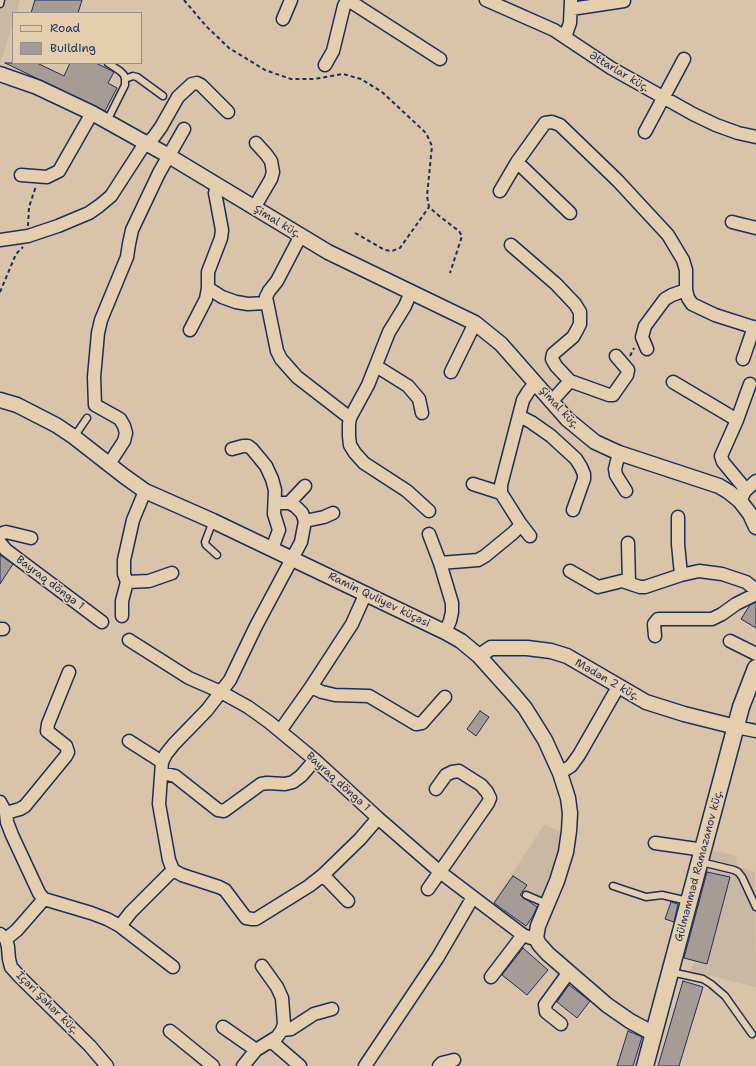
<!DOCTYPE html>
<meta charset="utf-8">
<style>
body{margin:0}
#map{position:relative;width:756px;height:1066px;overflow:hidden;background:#d9c4a9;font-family:"Shantell Sans",sans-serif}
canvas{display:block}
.legend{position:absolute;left:12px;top:12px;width:130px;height:52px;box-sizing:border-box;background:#e5ceae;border:1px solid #948e8e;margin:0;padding:5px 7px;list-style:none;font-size:12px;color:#1b2f5e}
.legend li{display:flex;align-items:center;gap:8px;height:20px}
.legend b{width:20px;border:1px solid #948e8e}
</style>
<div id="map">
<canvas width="756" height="1066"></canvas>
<ul class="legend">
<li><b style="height:5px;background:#e5ceae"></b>Road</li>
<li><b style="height:11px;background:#a79c95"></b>Building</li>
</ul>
</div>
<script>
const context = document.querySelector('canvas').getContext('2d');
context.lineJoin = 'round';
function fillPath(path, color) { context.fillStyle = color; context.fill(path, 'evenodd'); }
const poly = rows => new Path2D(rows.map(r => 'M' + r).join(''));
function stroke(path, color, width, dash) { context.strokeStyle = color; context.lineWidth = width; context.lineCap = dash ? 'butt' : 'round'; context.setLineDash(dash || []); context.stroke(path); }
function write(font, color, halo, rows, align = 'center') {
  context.font = font + ' "Shantell Sans",sans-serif'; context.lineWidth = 3; context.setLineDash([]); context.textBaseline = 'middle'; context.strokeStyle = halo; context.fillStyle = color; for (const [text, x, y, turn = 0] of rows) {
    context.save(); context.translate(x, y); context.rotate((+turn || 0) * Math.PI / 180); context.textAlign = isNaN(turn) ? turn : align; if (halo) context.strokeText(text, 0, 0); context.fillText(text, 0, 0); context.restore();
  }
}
const built = poly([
 [0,0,20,0,16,13,13,13,13,22,0,65],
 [544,825,564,833,556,866,534,921,527,930,492,904],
 [713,850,736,856,737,866,755,872,756,987,691,971,694,961,707,964,730,878,706,871]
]);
const building = poly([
 [35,0,82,0,78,13,31,13,35,0],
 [5,63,37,63,64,76,70,63,96,63,114,72,108,83,117,88,105,111,5,63],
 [0,555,13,564,0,584,0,555],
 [756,602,756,628,741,619,750,605,756,602],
 [480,711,489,717,476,736,467,729,480,711],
 [707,872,730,877,707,964,684,958,707,872],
 [513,876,527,885,520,895,537,907,533,916,526,926,494,903,513,876],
 [671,902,678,904,674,922,665,919,671,902],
 [523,948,548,970,527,995,502,975,523,948],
 [683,981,703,987,679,1066,658,1066,683,981],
 [569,985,590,1001,577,1018,557,1002,569,985],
 [628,1031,642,1037,633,1066,617,1066,628,1031]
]);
const path = poly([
 [184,0,206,26,229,48,265,70,291,79,314,79,343,74,361,79,382,92,426,133,432,146,427,196,429,207,438,215,459,231,462,236,450,273],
 [28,226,29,207,36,186],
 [355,233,385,250,392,251,400,248,429,207],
 [0,292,16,254,23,247],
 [630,356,634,348]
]);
const service = poly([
 [0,4,1,0],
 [125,79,133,76,137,77,163,96],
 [107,121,125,85,125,79,124,75,120,71,108,63],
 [74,437,87,418],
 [213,521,205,542,206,545,217,555],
 [701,862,734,870,738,872,742,877,756,907],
 [613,886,646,897,662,895,688,901],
 [526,895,547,904],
 [671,972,703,979,711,984,725,996,752,1034]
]);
const minor = poly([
 [348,0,440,59],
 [486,0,554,30,611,68,693,114,716,125,738,133,756,137],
 [571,9,624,1],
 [283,19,291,0],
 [565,37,570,23,571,0],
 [325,65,333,51,344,6,347,0],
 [645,132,684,59],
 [517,162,570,213],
 [21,175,47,177,59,171,92,113],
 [500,191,517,162,545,123,552,122,560,125,618,181,668,235,683,260,686,270,686,290,688,298,692,304,715,315,756,328],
 [254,208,271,179,273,172,271,161,266,154,256,143],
 [732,222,756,228],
 [300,237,277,281,269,291,266,297,277,351,281,359,297,377,350,418],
 [0,240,28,236,58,226,89,213,99,206,111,196,142,148,153,138,161,127,178,97,192,84,197,83,201,85,228,112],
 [511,245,556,284,575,304,580,312,580,324,577,330,573,337,553,354,552,359,556,366,570,381,609,395,613,395,627,375,628,370,616,356],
 [208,288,222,297,236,302,248,304,266,303],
 [411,292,405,306,389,332,368,385,350,418,349,424,349,436,350,445,355,453,364,463,407,491,429,511],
 [190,330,206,299,208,288,208,272,221,238,222,230,216,198,215,193,218,186],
 [647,349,642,337,645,326,665,299,672,295,686,290],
 [743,359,754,327],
 [376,366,408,386,419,399,422,413],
 [451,372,475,323],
 [673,382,737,420],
 [551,402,570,381],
 [519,416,531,422,551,436,576,459,581,467,584,474,584,479,573,510],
 [232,449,243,446,248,446,252,449,266,466,272,479,275,490,274,514,279,530,272,549],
 [619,453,615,469,616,475,626,491],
 [109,464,124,441,126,433,124,426,120,419,95,405,94,377,98,333,101,320,127,257,129,244,132,230,159,173,184,129],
 [473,484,501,493],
 [745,491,756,481],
 [740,501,745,491,742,485,723,462,721,456,737,420,750,384],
 [289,503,305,486],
 [678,517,678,544,681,575],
 [305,521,324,517,333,513],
 [520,523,530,536],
 [0,534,6,532,31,538],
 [429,534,440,563,452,603,452,612,450,621,445,632],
 [0,543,6,550,102,622],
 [628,543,629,583],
 [440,563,478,560,485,556,513,533,518,528,520,523,501,493,501,485,523,400,528,392,535,383],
 [570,571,598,587,622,581,640,587,645,587,681,575,699,571,722,574,746,582,756,590],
 [127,582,149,581,172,573],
 [122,616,122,601,127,582,124,574,124,560,133,520,145,491],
 [0,629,3,629],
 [655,636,654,624,658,619,712,619,722,614,736,604,756,594],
 [129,640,189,678,221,692,248,707,269,722,315,760,378,818,440,872,523,935,531,938,536,938],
 [730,641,756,654],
 [311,687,322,692,335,695,369,696,416,724,422,723,445,697],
 [736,727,756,731],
 [280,731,311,687,352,624,365,595],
 [129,741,162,762],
 [162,773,175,776,218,810,224,811,261,784,267,783,285,784,293,782,301,776,315,760],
 [560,773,571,766,579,755,618,687],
 [0,802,6,813,7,822,12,835,39,893,44,899,91,913,107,919,120,926,173,967],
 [6,813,20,809,25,806,66,756,68,752,66,746,47,731,48,724,69,672],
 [655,843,704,850],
 [173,870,182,875,219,887,225,890,246,918,252,919,256,919,309,886,323,875,360,839,378,818],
 [323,875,348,901],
 [428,889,488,803,490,798,487,792,481,785,459,771,452,772,446,775,436,789],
 [120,926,131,912,173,870,169,860,159,804,162,762,166,754,174,744,207,710,230,680,256,626,301,542,305,521,302,513,295,506,289,503,275,503],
 [0,934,6,939,8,947,9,959,11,967,20,977,90,1046,107,1066],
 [6,939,17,930,44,899],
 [491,977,523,935],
 [561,1024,546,1012,545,1005,569,972],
 [223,1027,256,1050],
 [282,1030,291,1029,314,1014,332,1009],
 [170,1031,213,1066],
 [271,1041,300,1066],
 [243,1066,256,1050,277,1037,282,1030,284,1024,282,998,277,987,262,966],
 [365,1066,438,957,473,897],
 [439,1066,442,1063,454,1060]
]);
const tertiary = poly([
 [0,74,37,87,92,113,169,156,328,252,475,323,501,344,567,419,595,442,619,453,719,486,729,492,740,501,750,514,756,527],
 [0,400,17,405,56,425,74,437,124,476,145,491,213,521,445,632,461,641,479,656,514,695,525,708,545,740,560,773,568,798,570,813,569,831,566,852,557,881,538,926,536,938,539,944,548,954,607,1005,630,1021,654,1034],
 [479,656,491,648,527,648,551,651,567,656,646,702,684,714,736,727]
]);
const secondary = poly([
 [645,1066,741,707,756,668]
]);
const streetNames = [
 ["Əttarlar küç.",619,72,31],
 ["Şimal küç.",277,222,31],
 ["Şimal küç.",559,408,47],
 ["Bayraq döngə 1",50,583,37],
 ["Ramin Quliyev küçəsi",379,600,26],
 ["Mədən 2 küç.",607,680,30],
 ["Bayraq döngə 1",338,782,42],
 ["Gülməmməd Ramazanov küç.",699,866,-75],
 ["İçəri Şəhər küç.",47,1003,45]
];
fillPath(built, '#cab8a3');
fillPath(building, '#a79c95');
stroke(building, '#1b2f5e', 1);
stroke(service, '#1b2f5e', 9);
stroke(minor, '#1b2f5e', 15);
stroke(tertiary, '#1b2f5e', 17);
stroke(secondary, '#1b2f5e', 19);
stroke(path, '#1b2f5e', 2, [4, 3]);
stroke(service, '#e5ceae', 6);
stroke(minor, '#e5ceae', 12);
stroke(tertiary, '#e5ceae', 14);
stroke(secondary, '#e5ceae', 16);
write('11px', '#1b2f5e', '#e5ceae', streetNames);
</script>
